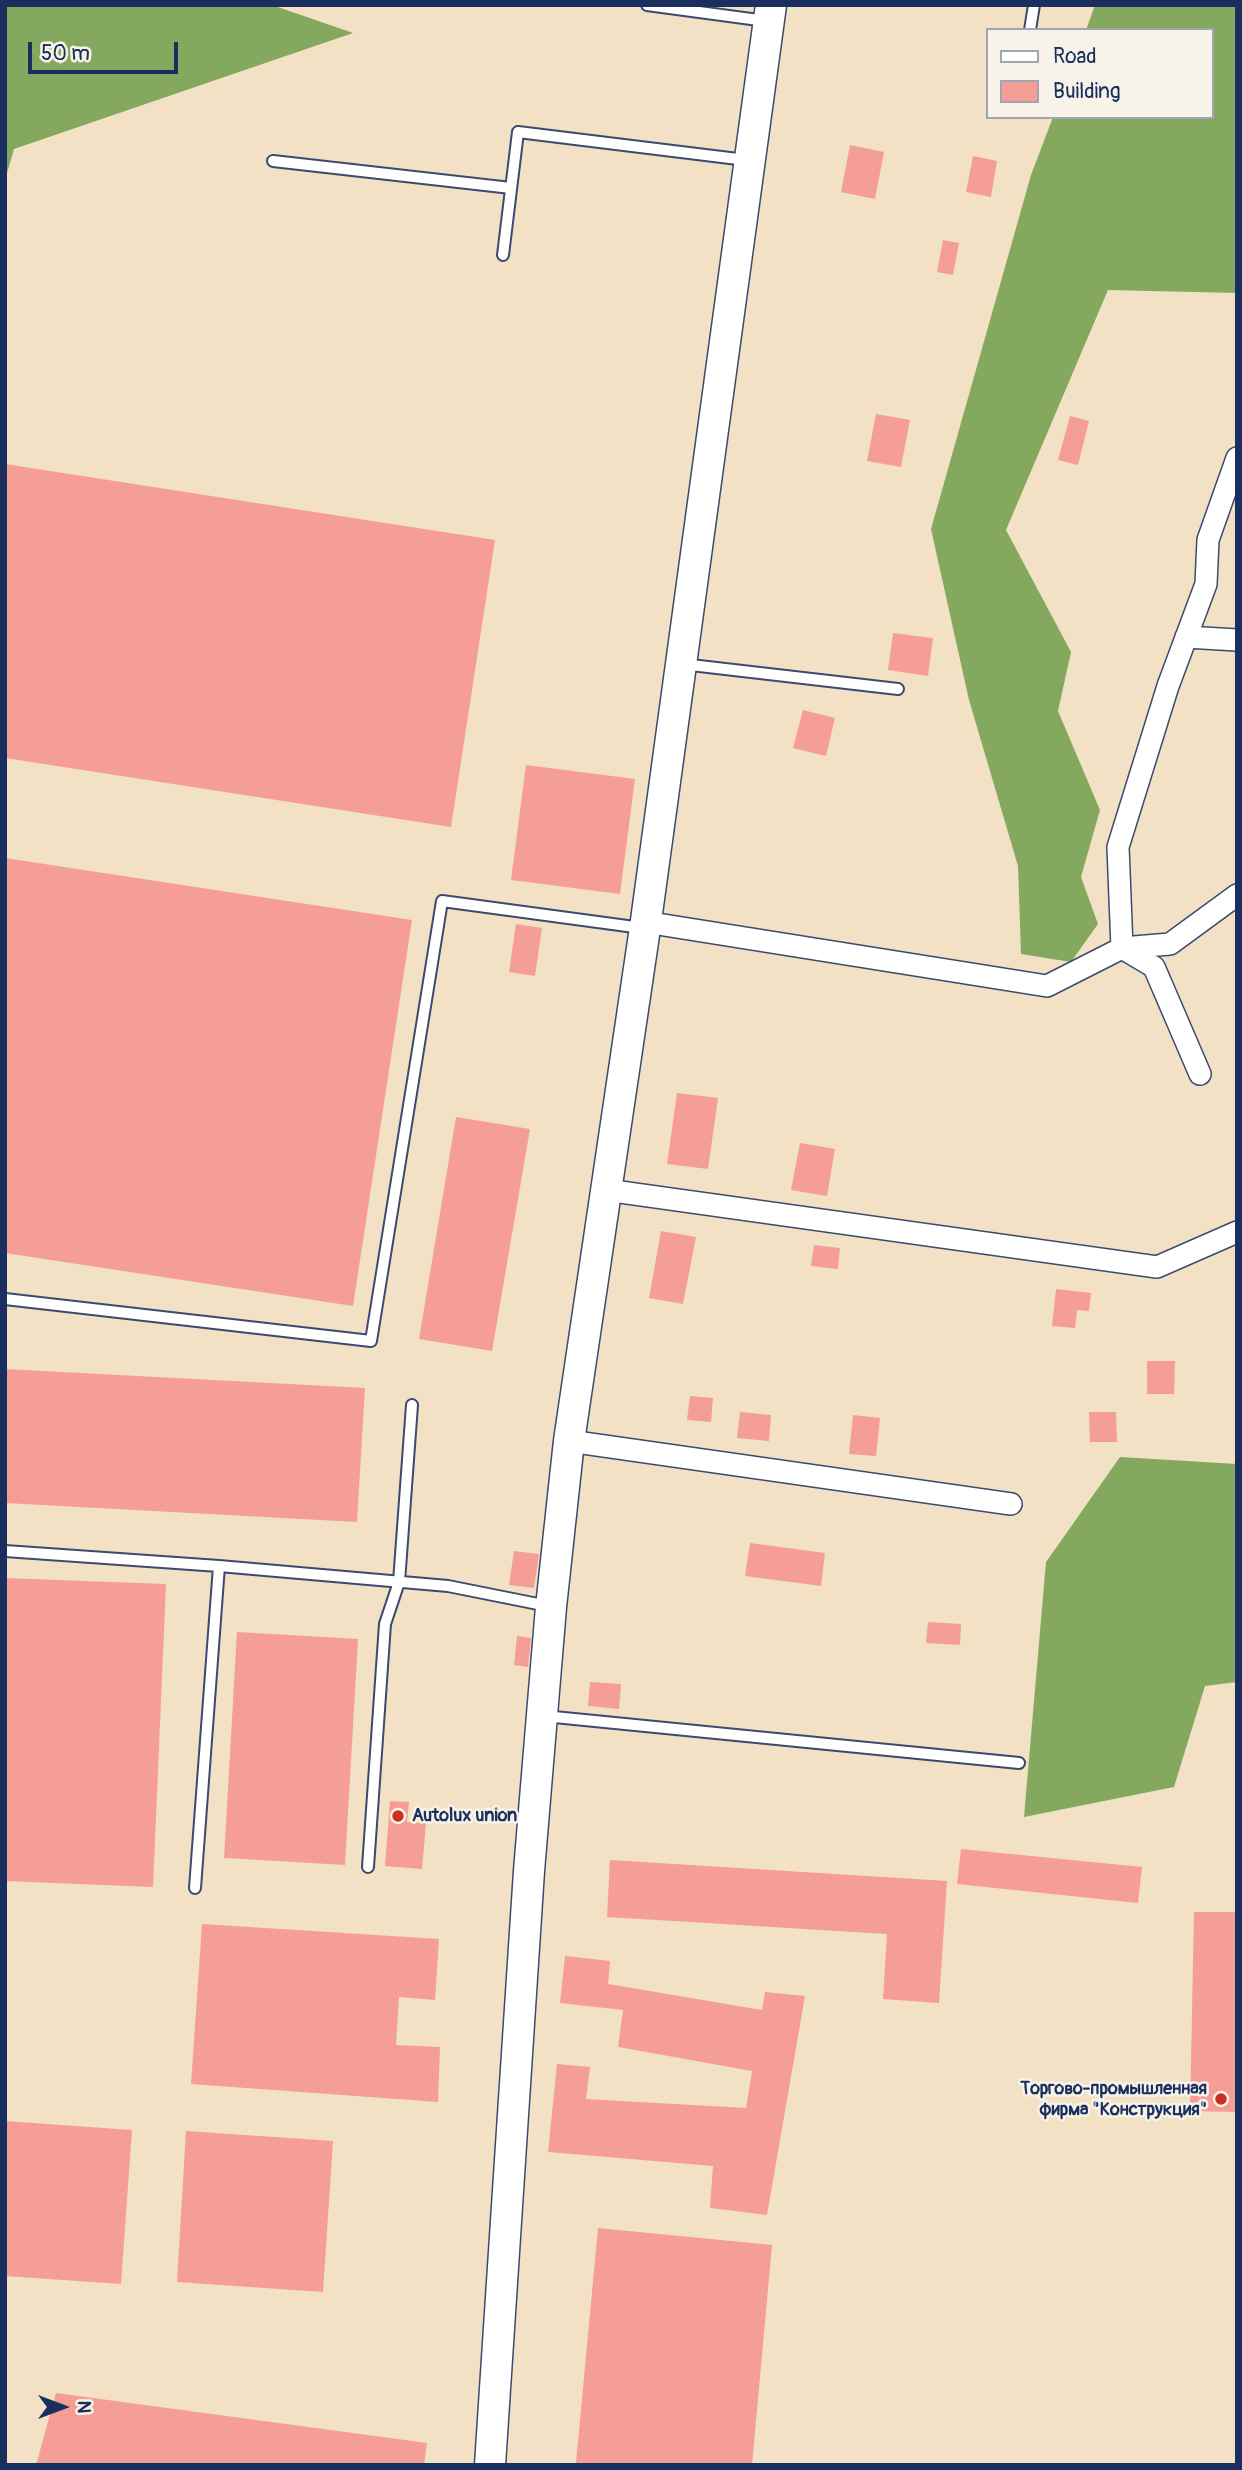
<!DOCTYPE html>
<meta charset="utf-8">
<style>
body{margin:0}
#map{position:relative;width:1242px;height:2470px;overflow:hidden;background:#f2e1c5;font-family:Pangolin,sans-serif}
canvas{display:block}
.frame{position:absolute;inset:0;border:7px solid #1b2f5e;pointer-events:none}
.legend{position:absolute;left:986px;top:28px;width:228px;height:91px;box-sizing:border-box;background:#f7f3e8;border:2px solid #9fa5b1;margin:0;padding:9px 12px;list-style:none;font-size:21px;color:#1b2f5e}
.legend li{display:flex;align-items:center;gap:14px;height:35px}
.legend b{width:35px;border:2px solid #9fa5b1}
.north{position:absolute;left:28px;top:2372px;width:70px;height:70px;-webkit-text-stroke:5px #f7f3e8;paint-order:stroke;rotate:90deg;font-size:19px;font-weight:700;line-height:28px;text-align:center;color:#1b2f5e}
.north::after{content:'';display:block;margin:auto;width:24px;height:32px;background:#1b2f5e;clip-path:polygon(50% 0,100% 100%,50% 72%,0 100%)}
.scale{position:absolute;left:28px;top:42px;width:150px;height:32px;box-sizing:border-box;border:4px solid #1b2f5e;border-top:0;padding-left:9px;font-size:21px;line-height:24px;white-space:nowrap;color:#1b2f5e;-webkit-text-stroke:5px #f7f3e8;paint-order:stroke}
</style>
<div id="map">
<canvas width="1242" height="2470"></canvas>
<div class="frame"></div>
<ul class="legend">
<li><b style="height:9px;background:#fff"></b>Road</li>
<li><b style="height:19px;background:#f59e95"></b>Building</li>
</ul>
<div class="north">N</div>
<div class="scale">50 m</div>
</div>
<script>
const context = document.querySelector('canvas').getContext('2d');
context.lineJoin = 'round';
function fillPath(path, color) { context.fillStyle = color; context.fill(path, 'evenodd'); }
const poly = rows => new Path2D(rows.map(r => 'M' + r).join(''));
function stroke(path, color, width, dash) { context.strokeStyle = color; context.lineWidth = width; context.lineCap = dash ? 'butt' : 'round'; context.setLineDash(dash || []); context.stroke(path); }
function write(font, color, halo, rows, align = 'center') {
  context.font = font + ' Pangolin,sans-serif'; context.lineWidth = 5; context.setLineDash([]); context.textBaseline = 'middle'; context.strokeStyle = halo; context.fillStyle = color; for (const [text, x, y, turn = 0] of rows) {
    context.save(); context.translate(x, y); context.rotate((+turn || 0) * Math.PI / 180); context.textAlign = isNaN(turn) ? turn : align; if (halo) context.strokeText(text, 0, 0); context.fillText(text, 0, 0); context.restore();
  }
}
const forest = poly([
 [5,5,272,5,353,33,14,149,5,180],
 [1095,5,1237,5,1237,293,1108,290,1006,530,1071,652,1058,711,1100,810,1081,877,1098,924,1071,962,1021,954,1018,866,969,700,931,529,1031,175,1053,117,1212,117,1212,30,1086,30],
 [1120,1457,1237,1464,1237,1682,1205,1686,1174,1787,1024,1817,1046,1562]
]);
const building = poly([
 [850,145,884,152,875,199,841,192],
 [973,156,997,161,991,197,966,192],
 [943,240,959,243,953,275,937,272],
 [876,414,910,420,901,467,867,461],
 [1070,416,1089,421,1078,465,1058,460],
 [5,464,495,540,451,827,5,758],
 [893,633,933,638,928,676,888,670],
 [803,710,835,718,826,756,793,748],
 [526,765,635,779,620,894,511,880],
 [5,858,412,920,353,1306,5,1253],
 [516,924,542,928,535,976,509,972],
 [677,1093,718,1098,708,1169,667,1164],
 [456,1117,530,1129,492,1351,419,1339],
 [800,1143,835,1149,827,1196,791,1190],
 [661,1231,696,1237,683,1304,649,1298],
 [814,1245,840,1248,838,1269,811,1266],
 [1056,1289,1091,1293,1089,1311,1077,1310,1075,1328,1052,1326],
 [1147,1361,1175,1361,1174,1394,1147,1394],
 [5,1369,365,1388,357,1522,5,1503],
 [690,1396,713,1398,711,1422,687,1420],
 [740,1412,771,1415,769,1441,737,1438],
 [1089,1412,1116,1412,1117,1442,1090,1442],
 [853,1415,880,1418,876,1456,849,1454],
 [750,1543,825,1553,821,1586,745,1576],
 [514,1551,539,1554,534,1588,509,1585],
 [5,1578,166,1584,153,1887,5,1881],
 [928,1622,961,1624,960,1645,926,1643],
 [237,1632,358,1639,345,1865,224,1858],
 [517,1636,531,1638,528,1667,514,1665],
 [590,1682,621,1684,619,1709,588,1706],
 [390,1801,409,1802,407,1822,426,1823,422,1869,385,1866],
 [961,1849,1142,1867,1138,1903,957,1884],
 [610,1860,947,1881,939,2003,883,1999,887,1934,607,1917],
 [1194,1912,1237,1912,1237,2112,1190,2111],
 [202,1924,439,1939,435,2000,399,1997,396,2045,440,2047,438,2102,191,2084],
 [565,1956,610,1961,608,1984,762,2010,765,1992,805,1996,767,2215,710,2208,713,2166,548,2152,557,2064,590,2067,586,2099,746,2108,752,2071,618,2047,623,2010,560,2003],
 [5,2121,132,2130,121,2284,5,2276],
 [186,2131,333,2141,323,2292,177,2282],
 [598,2228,772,2245,752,2465,576,2463],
 [56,2393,427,2443,424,2465,36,2465]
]);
const lane = poly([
 [647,5,766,21],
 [1030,30,1034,5],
 [273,161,511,188],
 [503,255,518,132,746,160],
 [682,664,898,689],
 [5,1299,371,1341,442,901,642,928],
 [5,1551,219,1566],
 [544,1716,1019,1763],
 [368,1867,385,1624,399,1582,412,1405],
 [195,1888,219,1566,448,1586,548,1606]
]);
const street = poly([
 [1186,637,1237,640],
 [645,922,1047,986,1122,948,1170,944,1237,895],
 [1200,1074,1154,967,1122,948,1118,847,1168,686,1206,584,1208,540,1237,458],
 [606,1190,1157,1267,1237,1232],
 [569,1441,1011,1504]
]);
const secondary = poly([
 [490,2465,529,1871,551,1607,569,1441,645,928,771,5]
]);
const markers = [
 [398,1816,7,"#c8321e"],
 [1221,2099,7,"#c8321e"]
];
const poiNames = [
 ["Autolux union",412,1816],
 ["Торгово-промышленная",1207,2089,"right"],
 ["фирма \"Конструкция\"",1207,2110,"right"]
];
fillPath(forest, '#84a95e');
fillPath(building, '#f59e95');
stroke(lane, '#3b4a6d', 14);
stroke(street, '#3b4a6d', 24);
stroke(secondary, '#3b4a6d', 33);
stroke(lane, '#fff', 10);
stroke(street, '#fff', 21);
stroke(secondary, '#fff', 30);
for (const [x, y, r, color] of markers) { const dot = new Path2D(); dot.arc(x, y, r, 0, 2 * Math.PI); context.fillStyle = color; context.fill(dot); stroke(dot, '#f7f3e8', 2.5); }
write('bold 18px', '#1b2f5e', '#f7f3e8', poiNames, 'left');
</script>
